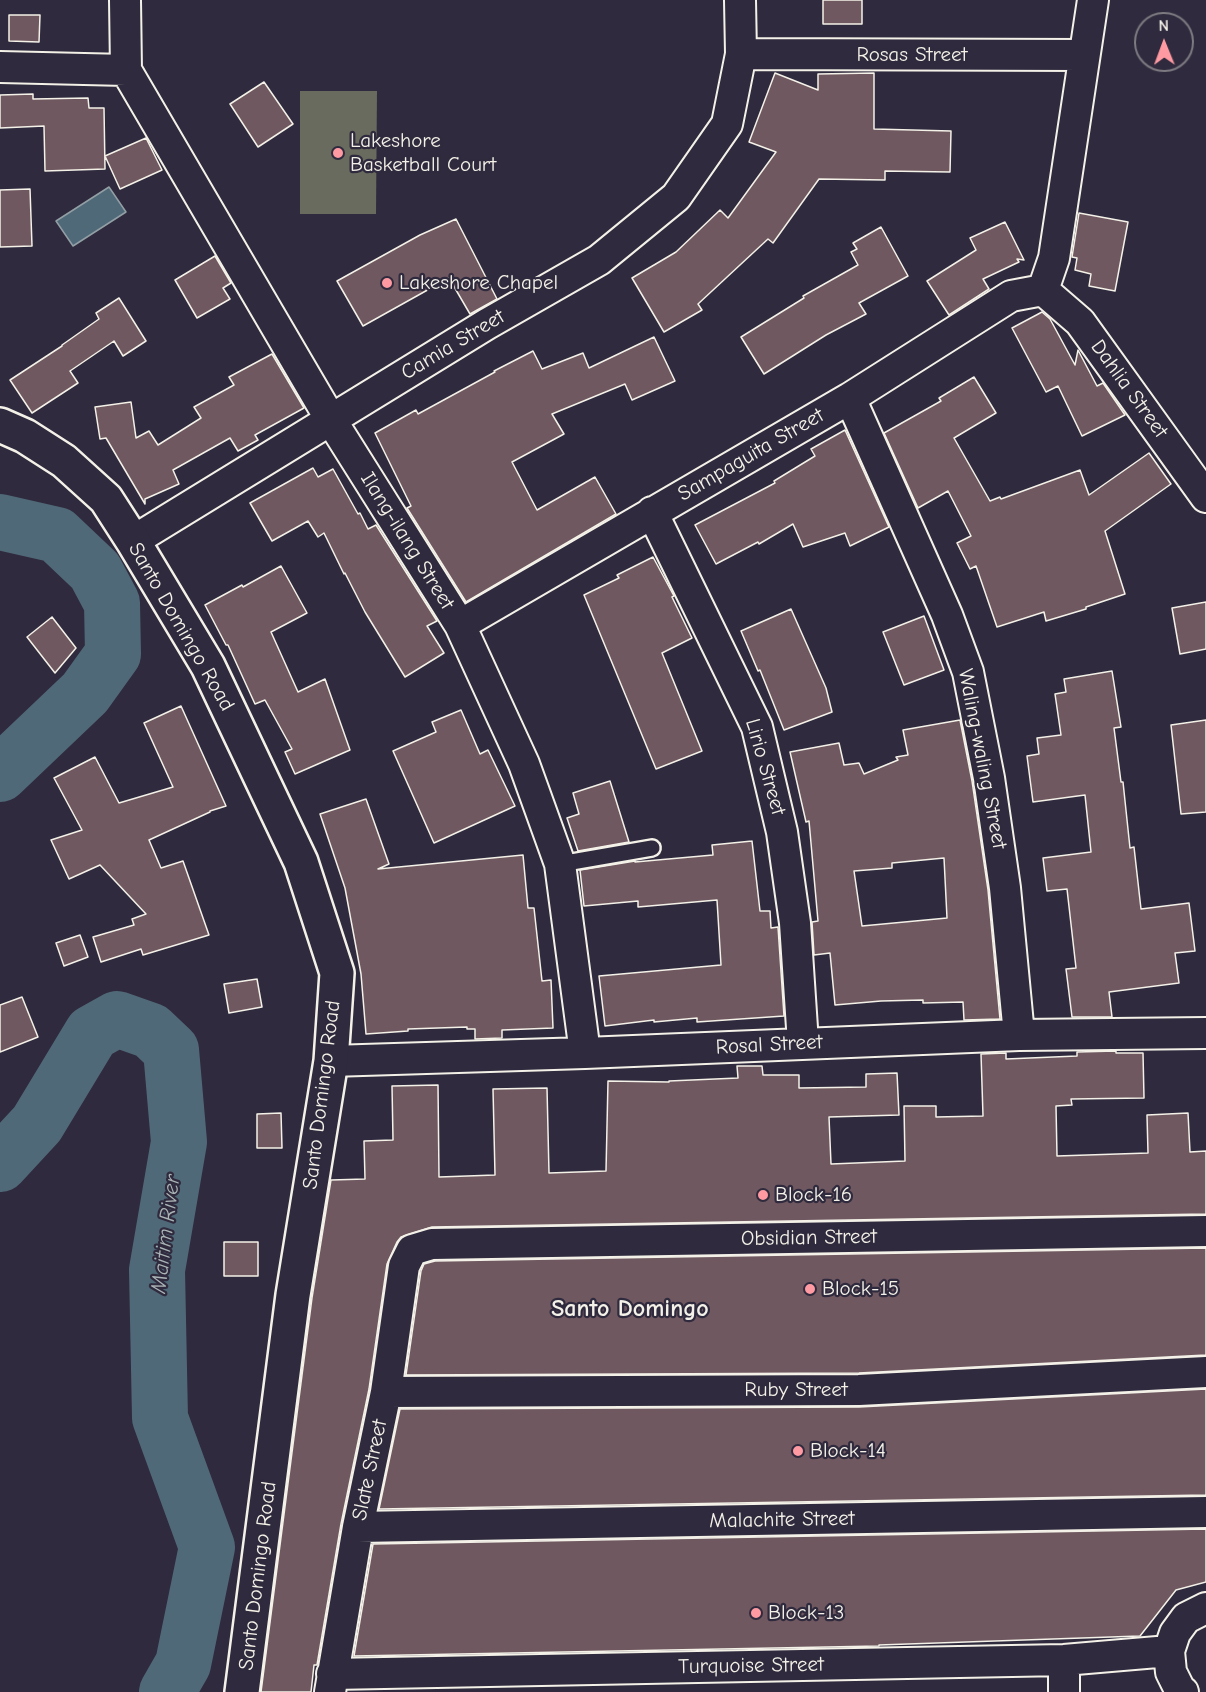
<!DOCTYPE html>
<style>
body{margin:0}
#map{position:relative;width:1206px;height:1692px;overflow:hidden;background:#2f2a3d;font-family:"Comic Neue",sans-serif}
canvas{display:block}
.north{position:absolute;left:1134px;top:12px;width:60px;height:60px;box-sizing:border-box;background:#2f2a3d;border:2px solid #7e7a81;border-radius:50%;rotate:359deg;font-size:16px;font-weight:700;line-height:24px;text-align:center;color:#f4f1e8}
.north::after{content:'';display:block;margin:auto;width:21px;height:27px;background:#ff9aa2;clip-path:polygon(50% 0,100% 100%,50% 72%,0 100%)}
</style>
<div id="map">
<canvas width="1206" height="1692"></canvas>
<div class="north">N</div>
</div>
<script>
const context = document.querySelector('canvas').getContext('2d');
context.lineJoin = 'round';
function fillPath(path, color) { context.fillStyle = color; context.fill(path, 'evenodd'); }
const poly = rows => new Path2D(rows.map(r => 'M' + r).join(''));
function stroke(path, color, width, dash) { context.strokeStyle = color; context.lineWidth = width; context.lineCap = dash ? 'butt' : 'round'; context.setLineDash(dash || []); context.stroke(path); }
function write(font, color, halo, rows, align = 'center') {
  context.font = font + ' "Comic Neue",sans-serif'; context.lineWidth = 4.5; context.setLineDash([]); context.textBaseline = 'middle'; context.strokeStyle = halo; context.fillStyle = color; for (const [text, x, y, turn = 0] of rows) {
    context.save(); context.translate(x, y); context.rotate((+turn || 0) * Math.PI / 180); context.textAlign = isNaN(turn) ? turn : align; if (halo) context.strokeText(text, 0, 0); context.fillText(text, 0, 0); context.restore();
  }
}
const green = poly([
 [300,91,377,91,376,214,300,214]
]);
const water = poly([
 [109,187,126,212,73,246,56,221,109,187]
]);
const river = poly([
 [0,522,57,535,95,571,112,603,113,654,85,693,0,774],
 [0,1164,37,1124,92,1033,117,1019,151,1031,171,1050,179,1142,157,1270,160,1418,207,1547,183,1664,167,1692]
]);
const building = poly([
 [823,0,862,0,862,24,823,24,823,0],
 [9,15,40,15,39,42,9,41,9,15],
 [775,73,818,90,818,74,874,73,874,129,951,131,950,172,885,171,885,180,819,179,773,243,768,239,698,304,702,310,664,332,632,278,676,252,720,210,728,218,776,152,749,142,775,73],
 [264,82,293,124,258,147,230,104,264,82],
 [33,94,33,99,88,98,89,108,104,108,105,169,45,171,44,126,0,128,0,95,33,94],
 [146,138,162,170,120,189,105,156,146,138],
 [30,189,32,246,0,247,0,190,30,189],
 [1079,213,1128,222,1115,291,1089,286,1091,274,1075,270,1077,258,1072,257,1079,213],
 [456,219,497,299,470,314,449,278,363,326,337,281,420,235,456,219],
 [1005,222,1024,260,1017,259,1019,262,983,279,989,289,949,315,927,281,976,250,970,238,1005,222],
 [881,227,908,276,859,303,866,314,826,335,764,374,741,337,804,298,803,296,858,265,851,252,857,249,853,243,881,227],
 [215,256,231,283,223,288,230,299,197,318,175,280,215,256],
 [119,298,146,341,123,356,114,341,70,371,78,383,32,413,10,380,62,346,62,345,99,319,96,313,119,298],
 [1042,312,1050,319,1075,365,1078,350,1097,386,1103,383,1125,415,1082,436,1058,386,1046,392,1012,328,1042,312],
 [654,337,675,381,632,400,625,384,552,414,564,434,512,462,537,510,595,477,616,514,466,602,407,508,411,506,375,433,416,410,418,414,495,372,494,371,533,351,542,369,583,353,589,368,654,337],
 [272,354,304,408,255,435,258,440,238,451,230,438,173,470,179,484,145,499,145,504,106,438,100,439,95,407,131,402,136,438,149,431,158,445,201,418,194,407,234,385,229,377,272,354],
 [974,377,996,413,954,438,990,501,1000,497,1001,499,1080,470,1089,495,1149,453,1171,484,1105,531,1125,594,1086,607,1086,609,1046,621,1044,612,997,627,976,566,970,569,957,543,971,536,948,491,918,508,884,433,941,401,939,398,974,377],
 [845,430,889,527,850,546,845,533,803,547,793,524,759,544,758,542,716,564,695,525,775,483,774,481,815,456,811,449,845,430],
 [313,468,318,477,333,469,358,514,360,513,368,529,376,525,437,621,427,626,444,653,405,677,365,612,345,573,344,574,324,533,318,537,308,521,272,541,250,503,313,468],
 [653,557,674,596,672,597,692,638,662,653,702,751,656,769,584,595,619,578,617,575,653,557],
 [281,566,307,613,271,632,298,692,325,679,350,750,295,774,285,752,292,749,265,700,255,704,228,645,226,645,205,605,242,585,243,587,281,566],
 [1206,602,1206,649,1180,654,1172,608,1206,602],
 [791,609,826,688,832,712,784,730,760,670,758,671,741,631,791,609],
 [924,616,944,670,904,685,883,632,924,616],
 [52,617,76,648,55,673,27,637,52,617],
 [1112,671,1121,727,1114,728,1121,782,1123,782,1130,848,1134,847,1141,909,1189,903,1195,951,1175,953,1179,983,1109,992,1112,1017,1072,1017,1066,969,1076,968,1067,889,1047,891,1043,858,1091,852,1085,795,1033,802,1027,756,1039,754,1037,738,1061,735,1055,694,1066,692,1064,679,1112,671],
 [181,706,226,806,210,811,210,812,149,840,161,868,183,861,209,935,143,955,141,949,101,962,93,937,134,925,132,919,146,914,100,865,69,879,51,840,82,830,54,778,95,757,119,803,173,787,144,723,181,706],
 [461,710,480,754,488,750,515,806,434,843,393,751,436,732,432,722,461,710],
 [960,720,972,781,988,890,1000,1019,964,1020,963,1002,923,1003,923,1000,881,1001,835,1005,830,953,814,955,812,922,818,921,809,821,806,822,790,752,839,743,844,765,859,763,864,774,898,760,896,757,908,755,903,730,960,720],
 [944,858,947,918,862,926,854,871,892,868,892,863,944,858],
 [1206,720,1206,812,1181,814,1171,725,1206,720],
 [610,781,629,842,578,851,567,818,579,814,573,793,610,781],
 [366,799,389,864,378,869,523,855,528,908,534,908,542,981,551,980,553,1028,502,1030,502,1038,475,1039,475,1029,467,1029,467,1027,408,1029,408,1031,366,1034,361,974,345,888,320,814,366,799],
 [752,841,760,911,770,911,771,928,778,927,784,1016,697,1022,697,1018,654,1022,654,1020,605,1026,599,976,721,965,717,900,638,907,638,901,584,906,580,870,635,861,635,862,713,855,712,845,752,841],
 [80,935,88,957,64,966,56,943,80,935],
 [257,979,262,1007,229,1013,224,984,257,979],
 [22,997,38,1037,0,1052,0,1005,22,997],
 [1116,1051,1116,1053,1143,1053,1144,1098,1071,1099,1072,1105,1056,1106,1057,1156,1148,1153,1147,1115,1188,1113,1190,1152,1206,1151,1206,1214,432,1227,401,1237,397,1242,387,1264,369,1389,341,1524,317,1665,314,1665,311,1692,261,1692,312,1298,331,1180,365,1179,364,1141,393,1140,392,1086,438,1085,439,1177,495,1175,493,1089,547,1088,549,1173,606,1171,608,1081,669,1082,669,1081,738,1078,737,1066,762,1066,763,1075,799,1075,799,1088,866,1087,866,1074,897,1073,899,1115,829,1117,831,1164,905,1161,904,1106,936,1106,936,1117,983,1116,981,1054,1006,1053,1006,1059,1077,1056,1077,1052,1116,1051],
 [281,1113,282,1148,257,1148,257,1114,281,1113],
 [224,1242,258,1242,258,1276,224,1276,224,1242],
 [1206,1248,1206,1355,859,1373,406,1375,421,1271,424,1264,435,1261,1206,1248],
 [1206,1389,1206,1495,379,1509,400,1409,859,1407,1206,1389],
 [1206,1529,1206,1582,1176,1590,1140,1636,879,1645,879,1646,354,1656,373,1544,1206,1529]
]);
const lane = poly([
 [560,864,652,848]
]);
const street = poly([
 [125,0,126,70,331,420,460,625,524,764,560,864,585,1053],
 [741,54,1084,55],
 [0,67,126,70],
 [1043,290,1054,258,1093,0],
 [1043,290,1080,322,1206,497],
 [850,398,947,615,968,672,989,778,1005,888,1019,1035],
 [652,512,757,727,782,832,795,923,803,1043],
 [133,541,487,324,599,260,676,197,727,124,741,54,740,0],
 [460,625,850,398,1011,296,1043,290],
 [331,1061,585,1053,1019,1035,1206,1033],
 [386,1392,859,1390,1206,1372],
 [358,1527,1206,1512],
 [332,1674,1064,1660,1169,1651],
 [330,1692,358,1527,386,1392,404,1266,412,1250,432,1244,1206,1231],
 [1064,1692,1064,1660],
 [1183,1692,1180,1690,1171,1672,1169,1651,1175,1633,1186,1618,1206,1608]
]);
const secondary = poly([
 [0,425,25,436,64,461,106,499,133,541,208,666,301,862,337,973,331,1061,293,1295,242,1692]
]);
const markers = [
 [338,153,6,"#ff9aa2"],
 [387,283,6,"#ff9aa2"],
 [763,1195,6,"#ff9aa2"],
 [810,1289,6,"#ff9aa2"],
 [798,1451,6,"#ff9aa2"],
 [756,1613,6,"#ff9aa2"]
];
const streetNames = [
 ["Rosas Street",912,55],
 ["Camia Street",453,345,-31],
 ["Dahlia Street",1129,389,54],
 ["Sampaguita Street",751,455,-30],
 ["Ilang-ilang Street",407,541,58],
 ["Santo Domingo Road",181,627,60],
 ["Waling-waling Street",982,759,79],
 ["Lirio Street",765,767,74],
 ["Rosal Street",769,1045,-3],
 ["Santo Domingo Road",322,1095,-83],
 ["Obsidian Street",809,1238,-1],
 ["Ruby Street",796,1390],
 ["Slate Street",370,1470,-78],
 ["Malachite Street",782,1520,-1],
 ["Santo Domingo Road",258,1576,-83],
 ["Turquoise Street",751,1666,-1]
];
const poiNames = [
 ["Lakeshore",350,141],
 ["Basketball Court",350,165],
 ["Lakeshore Chapel",399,283],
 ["Block-16",775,1195],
 ["Block-15",822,1289],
 ["Block-14",810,1451],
 ["Block-13",768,1613]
];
const waterNames = [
 ["Maitim River",166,1234,-83]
];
const quarterNames = [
 ["Santo Domingo",630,1309]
];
fillPath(green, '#686b5d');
fillPath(water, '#506978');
stroke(water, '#929fa5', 1.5);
stroke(river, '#506978', 56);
fillPath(building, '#6f5860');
stroke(building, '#f4f1e8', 1.5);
stroke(lane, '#f4f1e8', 20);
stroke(street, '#f4f1e8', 34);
stroke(secondary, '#f4f1e8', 38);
stroke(lane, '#2f2a3d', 15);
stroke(street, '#2f2a3d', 30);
stroke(secondary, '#2f2a3d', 33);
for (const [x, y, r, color] of markers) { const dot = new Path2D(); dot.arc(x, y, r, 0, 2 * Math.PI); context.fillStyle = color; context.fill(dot); stroke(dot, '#2f2a3d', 2); }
write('21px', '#f4f1e8', '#2f2a3d', streetNames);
write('21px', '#f4f1e8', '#2f2a3d', poiNames, 'left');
write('italic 22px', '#aab4b6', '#2f2a3d', waterNames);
write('bold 24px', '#f4f1e8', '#2f2a3d', quarterNames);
</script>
